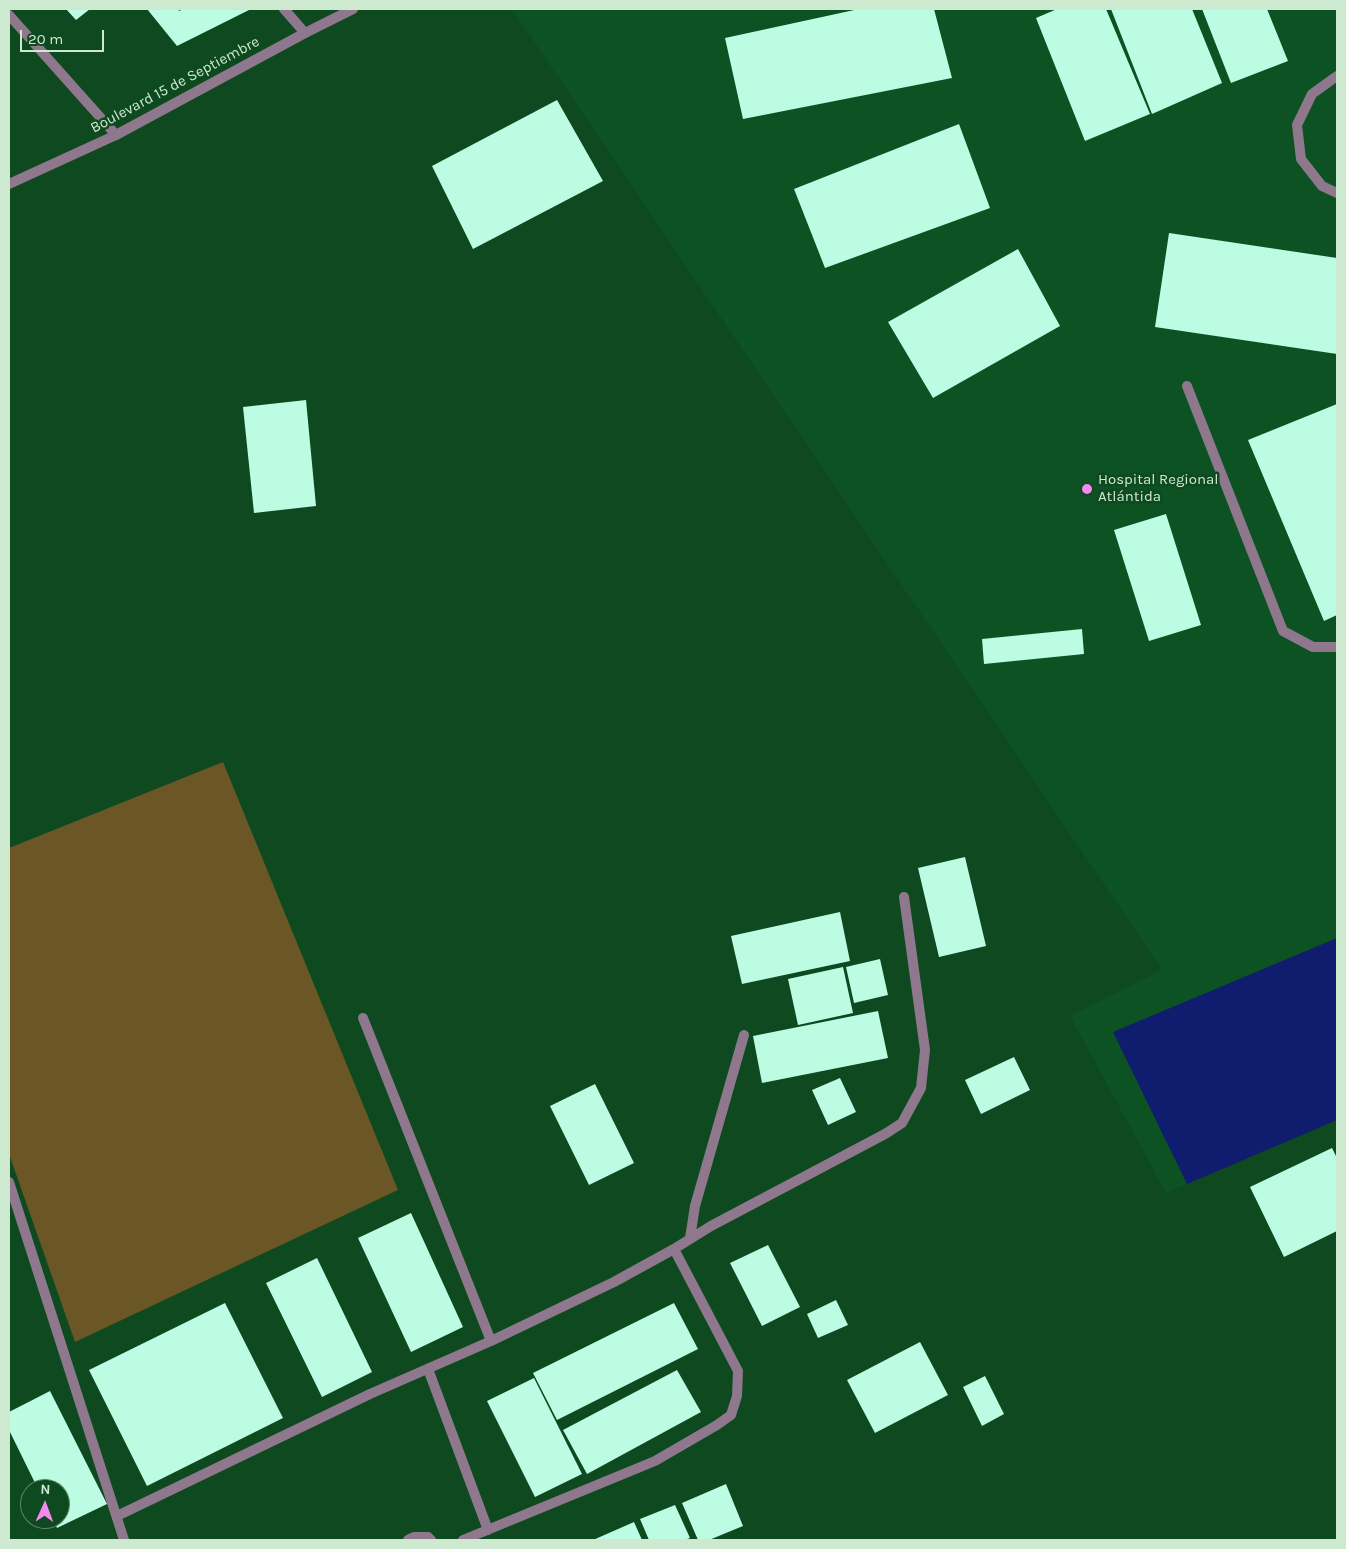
<!DOCTYPE html>
<meta charset="utf-8">
<style>
body{margin:0}
#map{position:relative;width:1346px;height:1549px;overflow:hidden;background:#0e491f;font-family:Karla,sans-serif}
canvas{display:block}
.frame{position:absolute;inset:0;border:10px solid #cdead1;pointer-events:none}
.north{position:absolute;left:20px;top:1479px;width:50px;height:50px;box-sizing:border-box;background:#0e491f;border:1px solid #5a8966;border-radius:50%;rotate:2deg;font-size:14px;font-weight:700;line-height:20px;text-align:center;color:#cdead1}
.north::after{content:'';display:block;margin:auto;width:18px;height:22px;background:#f489f0;clip-path:polygon(50% 0,100% 100%,50% 72%,0 100%)}
.scale{position:absolute;left:20px;top:30px;width:84px;height:22px;box-sizing:border-box;border:2px solid #cdead1;border-top:0;padding-left:6px;font-size:15px;line-height:18px;white-space:nowrap;color:#cdead1;-webkit-text-stroke:4px #0e491f;paint-order:stroke}
</style>
<div id="map">
<canvas width="1346" height="1549"></canvas>
<div class="frame"></div>
<div class="north">N</div>
<div class="scale">20 m</div>
</div>
<script>
const context = document.querySelector('canvas').getContext('2d');
context.lineJoin = 'round';
function fillPath(path, color) { context.fillStyle = color; context.fill(path, 'evenodd'); }
const poly = rows => new Path2D(rows.map(r => 'M' + r).join(''));
function stroke(path, color, width, dash) { context.strokeStyle = color; context.lineWidth = width; context.lineCap = dash ? 'butt' : 'round'; context.setLineDash(dash || []); context.stroke(path); }
function write(font, color, halo, rows, align = 'center') {
  context.font = font + ' Karla,sans-serif'; context.lineWidth = 5; context.setLineDash([]); context.textBaseline = 'middle'; context.strokeStyle = halo; context.fillStyle = color; for (const [text, x, y, turn = 0] of rows) {
    context.save(); context.translate(x, y); context.rotate((+turn || 0) * Math.PI / 180); context.textAlign = isNaN(turn) ? turn : align; if (halo) context.strokeText(text, 0, 0); context.fillText(text, 0, 0); context.restore();
  }
}
const built = poly([
 [512,9,1337,9,1337,1120,1166,1193,1070,1016,1162,970]
]);
const green = poly([
 [223,762,398,1190,75,1342,9,1154,9,848]
]);
const water = poly([
 [1337,938,1337,1120,1187,1184,1113,1032]
]);
const building = poly([
 [66,9,90,9,76,20],
 [147,9,178,9,179,11,183,9,251,9,177,46],
 [859,9,934,9,952,78,743,119,725,38],
 [1057,9,1106,9,1150,114,1085,141,1036,18],
 [1111,9,1192,9,1222,83,1152,114],
 [1202,9,1267,9,1288,61,1231,83],
 [557,100,603,181,473,249,432,166],
 [959,124,990,208,825,268,794,189],
 [1169,233,1337,258,1337,354,1155,327],
 [1018,249,1060,326,933,398,888,322],
 [306,400,316,506,254,513,243,407],
 [1337,404,1337,615,1324,621,1248,440],
 [1166,514,1201,625,1149,641,1114,530],
 [1082,629,1084,654,984,664,982,639],
 [965,857,986,946,939,957,918,868],
 [840,912,850,961,742,984,731,936],
 [880,959,888,995,854,1003,846,967],
 [843,967,853,1013,798,1025,788,979],
 [878,1011,888,1058,762,1083,753,1036],
 [1014,1057,1030,1090,981,1114,965,1080],
 [840,1078,856,1112,828,1125,812,1090],
 [595,1084,634,1163,589,1185,550,1106],
 [1332,1148,1337,1158,1337,1231,1284,1257,1250,1187],
 [411,1213,463,1327,411,1352,358,1238],
 [768,1245,800,1307,762,1326,730,1263],
 [317,1258,372,1372,322,1397,266,1283],
 [836,1300,848,1325,818,1338,807,1314],
 [225,1303,283,1418,147,1486,89,1370],
 [674,1303,698,1349,557,1420,533,1373],
 [920,1342,948,1395,875,1433,847,1380],
 [677,1370,701,1412,587,1474,563,1430],
 [985,1376,1004,1414,982,1426,963,1387],
 [534,1378,582,1474,535,1497,487,1401],
 [50,1391,107,1504,57,1528,53,1519,60,1519,60,1489,38,1489,9,1430,9,1412],
 [726,1484,743,1526,709,1540,698,1540,682,1503],
 [675,1505,690,1538,684,1540,649,1540,640,1519],
 [634,1522,642,1540,593,1540]
]);
const service = poly([
 [1337,76,1312,94,1297,125,1301,159,1322,186,1337,193],
 [1187,386,1283,631,1313,647,1337,647],
 [363,1018,491,1341],
 [9,1182,124,1540],
 [690,1238,695,1206,744,1035],
 [428,1369,488,1530],
 [117,1516,370,1394,491,1341,614,1282,674,1249,711,1226,885,1134,902,1123,921,1088,925,1050,904,897],
 [408,1540,414,1537,428,1537,431,1540],
 [463,1540,655,1461,717,1425,731,1415,737,1396,738,1371,674,1249]
]);
const minor = poly([
 [284,9,305,33],
 [9,15,116,135]
]);
const tertiary = poly([
 [9,184,116,135,305,33,353,9]
]);
const markers = [
 [1087,489,6,"#f489f0"]
];
const streetNames = [
 ["Boulevard 15 de Septiembre",175,85,-28]
];
const poiNames = [
 ["Hospital Regional",1098,480],
 ["Atlántida",1098,497]
];
fillPath(built, '#0d5222');
fillPath(green, '#6a5725');
fillPath(water, '#101c6d');
fillPath(building, '#bbfce2');
stroke(service, '#8f788d', 10);
stroke(minor, '#8f788d', 10);
stroke(tertiary, '#8f788d', 10);
for (const [x, y, r, color] of markers) { const dot = new Path2D(); dot.arc(x, y, r, 0, 2 * Math.PI); context.fillStyle = color; context.fill(dot); stroke(dot, '#0e491f', 2); }
write('15px', '#cdead1', '#0e491f', streetNames);
write('15px', '#cdead1', '#0e491f', poiNames, 'left');
</script>
